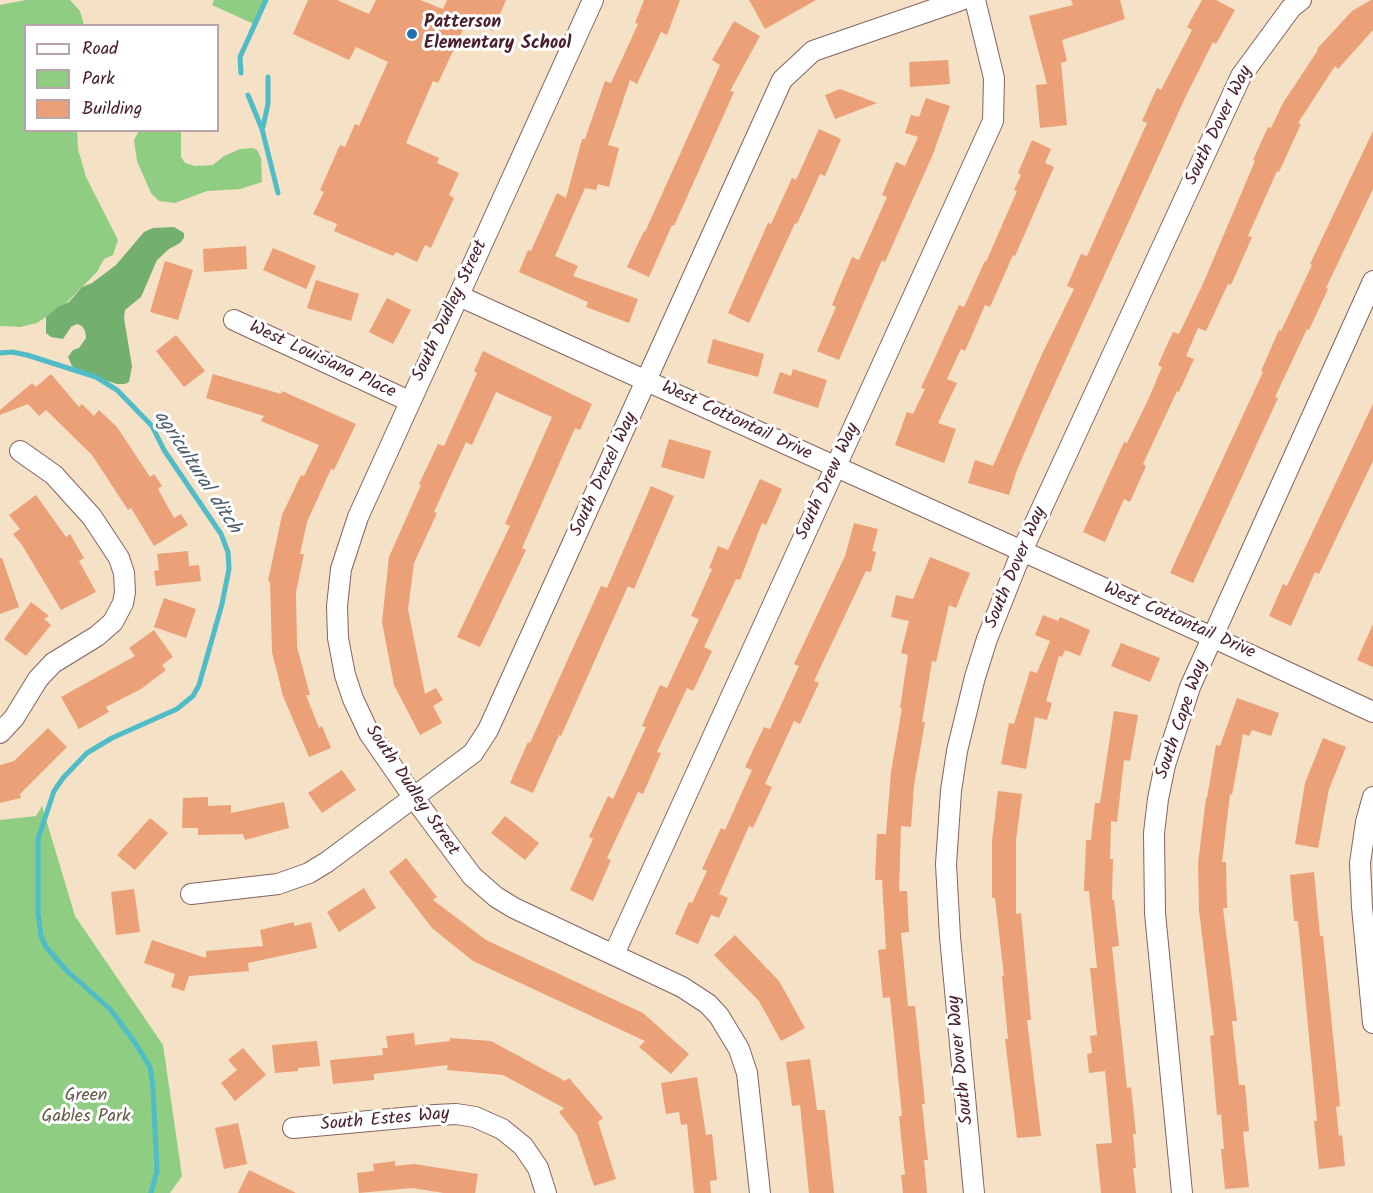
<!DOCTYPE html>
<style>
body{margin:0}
#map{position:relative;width:1373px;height:1193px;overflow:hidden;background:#f4e1c6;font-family:Kalam,sans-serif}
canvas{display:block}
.legend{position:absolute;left:24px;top:24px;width:195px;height:108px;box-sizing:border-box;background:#fff;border:2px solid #b7a5aa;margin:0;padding:8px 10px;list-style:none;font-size:18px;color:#4a1f2b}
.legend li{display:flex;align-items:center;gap:12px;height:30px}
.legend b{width:30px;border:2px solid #b7a5aa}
</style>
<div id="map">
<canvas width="1373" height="1193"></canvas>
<ul class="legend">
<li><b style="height:8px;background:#fff"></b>Road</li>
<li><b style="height:16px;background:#8fcd82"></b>Park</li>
<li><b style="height:16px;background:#eba078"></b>Building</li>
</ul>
</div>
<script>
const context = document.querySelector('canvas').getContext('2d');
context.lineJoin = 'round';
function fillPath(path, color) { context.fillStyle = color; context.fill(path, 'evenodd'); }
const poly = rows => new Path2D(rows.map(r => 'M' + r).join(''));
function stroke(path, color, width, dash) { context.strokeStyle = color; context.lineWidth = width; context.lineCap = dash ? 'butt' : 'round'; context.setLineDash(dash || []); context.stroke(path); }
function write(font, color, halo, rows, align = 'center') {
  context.font = font + ' Kalam,sans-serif'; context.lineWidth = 6; context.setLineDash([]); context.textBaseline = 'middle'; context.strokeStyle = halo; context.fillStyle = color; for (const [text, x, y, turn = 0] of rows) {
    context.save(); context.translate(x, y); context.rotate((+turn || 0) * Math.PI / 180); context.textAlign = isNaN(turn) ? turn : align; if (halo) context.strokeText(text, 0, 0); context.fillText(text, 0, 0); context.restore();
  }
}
const green = poly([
 [26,0,70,0,80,11,84,25,26,26,26,130,77,131,78,149,86,177,118,240,113,255,104,259,97,272,66,303,37,323,20,327,0,326,0,5],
 [214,0,264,0,254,24,212,5],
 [139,131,181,131,181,157,185,163,195,166,213,165,224,156,240,149,253,148,257,150,261,158,262,182,240,189,207,191,175,203,159,201,151,193,137,161,134,140],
 [42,806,75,916,163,1045,182,1176,170,1193,0,1193,0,820,36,816]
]);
const forest = poly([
 [174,227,184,233,184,238,180,243,169,249,157,260,141,297,125,310,124,318,132,366,129,382,125,384,117,384,81,372,72,366,68,357,73,350,79,348,86,338,85,331,82,326,77,324,71,327,63,339,51,337,46,333,46,317,58,307,69,302,82,287,92,283,116,265,144,232,153,228]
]);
const stream = poly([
 [241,73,240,57,266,0],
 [248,95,262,129,278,193],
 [263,127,268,104,268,77],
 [0,353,12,352,27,355,96,377,117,390,152,426,164,450,221,534,228,552,229,569,222,604,199,685,193,696,177,709,112,738,87,753,63,778,54,791,38,839,38,913,41,936,46,947,66,970,110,1009,136,1044,150,1067,153,1088,157,1171,151,1193]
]);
const building = poly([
 [308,0,337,0,369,14,376,0,420,0,443,9,447,0,506,0,493,31,468,19,438,83,433,81,406,143,439,158,437,163,459,173,449,195,454,198,431,248,425,245,417,262,396,252,393,256,334,231,337,224,313,214,324,192,320,190,340,145,345,147,355,124,359,126,388,62,356,47,349,60,293,34],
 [644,0,680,0,667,35,661,32,637,84,630,80,608,145,619,148,609,187,598,184,596,190,585,188,555,256,578,266,573,276,638,299,629,323,586,307,588,302,519,272,528,250,531,251,557,193,566,198,582,139,585,139,605,81,611,83,638,24,635,23],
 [749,0,816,0,765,29],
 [1071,0,1120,0,1125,19,1062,40,1067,61,1061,63,1067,125,1040,128,1036,85,1047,84,1029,16,1073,5],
 [1202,0,1216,0,1235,10,1216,44,1213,42,1185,98,1042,412,1017,470,1009,495,968,483,975,460,993,466,1042,354,1074,289,1067,286,1081,254,1087,256,1147,123,1142,121,1157,88,1161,90,1192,30,1187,27],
 [1371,0,1373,0,1373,30,1338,69,1335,66,1298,123,1301,124,1279,172,1277,171,1248,236,1252,237,1231,285,1228,284,1206,331,1198,328,1186,356,1194,359,1179,392,1177,391,1143,464,1146,466,1130,502,1124,499,1105,542,1083,532,1124,442,1127,443,1148,400,1162,367,1158,365,1173,332,1179,334,1202,286,1255,161,1253,160,1268,127,1271,128,1283,103,1318,50,1317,49,1352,11],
 [734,21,760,36,730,91,734,92,674,226,672,225,649,277,627,267,644,231,645,232,720,65,712,60],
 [948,60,950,84,910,87,909,62],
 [840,89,877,103,835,119,825,95],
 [926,98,950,106,933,154,885,262,882,260,839,360,817,351,836,307,832,305,852,257,859,260,887,197,882,195,896,162,905,166,918,137,905,133,911,115,919,117],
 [819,129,841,139,825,176,820,174,797,224,795,223,749,323,728,313,768,223,771,224,792,178,796,180],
 [1373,131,1373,189,1326,288,1328,289,1309,330,1307,329,1275,397,1278,398,1193,583,1170,573,1263,372,1261,371,1279,330,1281,331,1312,265,1310,264],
 [1032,140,1051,149,1045,163,1054,167,1015,256,1013,255,990,307,985,305,965,351,961,349,947,379,957,383,938,423,956,429,944,463,895,445,907,412,913,414,925,389,921,388,959,305,964,307,985,261,986,262,1017,191,1014,190,1021,175,1018,173],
 [246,246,247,269,204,272,203,249],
 [273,248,316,266,306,289,263,270],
 [165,261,193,270,178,320,150,312],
 [316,280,359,294,351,321,307,308],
 [387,298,411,310,393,344,369,332],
 [176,335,205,371,184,387,156,351],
 [713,339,764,354,758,377,707,363],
 [483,351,592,404,580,430,575,428,522,548,526,550,480,647,457,637,510,526,505,524,552,417,496,392,472,445,466,442,434,512,437,513,414,563,408,609,425,694,436,688,443,700,433,706,442,723,420,735,394,685,382,622,389,557,421,485,419,484,438,444,444,446,477,373,474,371],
 [793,369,827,380,818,408,773,393,780,372,791,376],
 [51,374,79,407,82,404,94,416,99,410,117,427,150,477,154,474,162,486,158,489,174,518,181,514,188,525,154,546,131,508,128,510,92,455,46,410,39,416,28,404,0,415,0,410,32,383,36,387],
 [213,374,281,394,282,391,356,424,334,470,331,469,307,522,300,554,304,554,296,592,297,647,310,695,306,695,319,728,322,726,331,748,309,757,283,696,272,652,270,582,268,581,282,515,301,475,304,476,319,445,261,421,264,416,206,398],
 [1373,404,1373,461,1319,574,1315,572,1291,626,1269,616,1283,584,1287,586],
 [669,439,711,451,704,479,661,467],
 [760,479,782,489,766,525,762,523,740,580,736,579,704,647,712,651,693,691,687,688,657,752,661,753,643,794,638,792,607,858,611,860,593,901,570,890,593,839,589,837,608,796,613,799,646,727,642,726,660,685,667,688,699,619,691,616,712,569,709,568,718,546,728,550],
 [651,486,674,496,634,589,628,586,561,736,559,735,533,793,510,783,528,742,530,743,601,586,607,588],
 [36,495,66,537,70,534,84,558,79,561,96,592,61,610,22,545,13,534,20,529,9,515],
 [854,523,878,529,872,551,876,552,871,572,866,571,814,681,819,683,800,724,794,721,765,784,772,787,753,828,749,826,719,894,728,898,719,918,711,915,698,944,675,934,689,902,692,903,707,871,702,869,721,828,725,830,752,770,745,767,764,727,770,729,799,666,794,664,845,556],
 [188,551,189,566,199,565,201,581,156,586,154,571,159,570,157,554],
 [930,557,970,573,956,608,949,605,936,662,932,661,922,722,925,722,914,785,911,827,901,826,899,891,907,891,909,932,901,933,908,1006,915,1006,925,1104,922,1104,928,1160,924,1160,927,1193,903,1193,901,1175,905,1175,899,1116,902,1116,890,997,883,998,878,950,886,949,882,880,875,880,877,834,886,834,891,772,902,708,900,708,908,655,901,653,909,621,891,617,896,595,913,599],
 [0,558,2,558,19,607,0,614],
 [164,598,196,609,186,638,154,627],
 [31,602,49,616,44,619,51,625,26,656,4,639],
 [1043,615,1058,621,1060,617,1090,630,1080,656,1065,650,1062,657,1059,656,1046,701,1052,703,1047,720,1035,717,1026,769,1001,764,1009,723,1014,724,1030,671,1037,673,1050,641,1035,635],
 [1373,624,1373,667,1357,660],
 [154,630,173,657,162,665,166,670,141,689,106,707,109,712,79,729,61,697,135,656,129,648],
 [1121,643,1160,658,1150,682,1111,666],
 [1237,698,1279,713,1271,736,1252,730,1249,736,1243,734,1232,795,1230,794,1222,862,1226,862,1227,908,1223,908,1237,1021,1232,1021,1239,1085,1245,1085,1249,1131,1243,1132,1249,1187,1225,1189,1221,1149,1224,1149,1221,1114,1217,1115,1210,1036,1214,1035,1199,910,1198,863,1206,798,1207,798,1216,745,1220,746],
 [1114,711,1138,715,1130,761,1124,760,1117,822,1111,821,1110,859,1113,859,1112,900,1114,900,1119,946,1112,947,1127,1088,1131,1087,1136,1134,1133,1134,1136,1168,1133,1168,1136,1193,1101,1193,1096,1144,1112,1143,1105,1071,1089,1073,1087,1054,1092,1053,1090,1036,1097,1035,1090,968,1097,968,1089,891,1084,891,1086,840,1091,840,1095,803,1100,803],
 [48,728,67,747,20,794,21,798,0,803,0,765,14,761],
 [1323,738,1346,747,1329,789,1318,848,1295,844,1305,783],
 [342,770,356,790,322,813,308,793],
 [998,791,1022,794,1016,840,1016,914,1021,913,1031,1020,1027,1020,1041,1136,1017,1138,1005,1039,1008,1039,1002,976,1004,976,995,898,992,898,992,841],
 [208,797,208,806,231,805,231,813,284,802,289,828,245,840,243,834,198,835,198,828,182,828,183,798],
 [505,816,539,843,525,860,491,833],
 [150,818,168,833,135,870,117,855],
 [406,858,437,897,433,900,486,940,643,1013,689,1054,671,1074,639,1047,645,1041,473,961,432,928,389,872],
 [1314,872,1320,936,1323,936,1340,1106,1336,1107,1339,1136,1342,1135,1345,1166,1319,1169,1314,1121,1317,1121,1298,921,1294,921,1290,875],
 [364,888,376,908,339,932,327,912],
 [134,889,140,932,116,935,111,892],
 [294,922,294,926,311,922,317,948,248,963,249,971,189,976,184,991,171,987,175,974,144,963,152,940,206,958,206,951,263,946,260,930],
 [735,935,779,981,805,1028,781,1041,759,1001,714,955],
 [414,1033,415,1045,450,1041,450,1038,491,1041,565,1081,569,1078,603,1118,598,1122,616,1179,594,1186,577,1135,559,1112,564,1108,503,1075,447,1070,448,1065,374,1074,374,1080,333,1084,330,1060,383,1055,382,1048,388,1048,386,1036],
 [317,1041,320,1066,298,1068,298,1071,275,1073,272,1045],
 [243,1048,266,1075,235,1101,221,1083,237,1070,228,1060],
 [810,1059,817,1110,825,1110,834,1193,809,1193,800,1105,792,1106,786,1062],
 [697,1077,706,1135,712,1134,717,1180,710,1181,711,1193,694,1193,687,1124,681,1125,679,1112,666,1114,661,1083],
 [238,1123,247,1164,224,1169,215,1128],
 [395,1161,395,1166,414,1164,478,1174,475,1193,444,1193,412,1188,359,1193,357,1173,374,1171,373,1164],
 [249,1170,296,1193,238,1193]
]);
const street = poly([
 [593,0,358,517,341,569,337,606,338,638,345,675,353,699,369,733,414,798,472,876,496,897,514,908,682,987,708,1004,719,1016,739,1049,747,1073,760,1193],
 [459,296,1212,637,1373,712],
 [234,320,409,401],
 [0,733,14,718,38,679,53,663,97,636,113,622,123,603,125,592,124,573,119,558,92,517,54,475,20,451],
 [1373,797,1366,822,1360,863,1362,907,1373,1023],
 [191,894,278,884,309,873,327,862,473,753,488,730,782,80,813,51,961,0],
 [614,954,993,121,994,78,975,0],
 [293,1128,435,1115,456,1114,475,1117,502,1129,523,1146,538,1168,546,1193],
 [974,1193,950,937,946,864,951,791,957,751,975,677,987,639,1022,551,1241,76,1291,8,1301,0],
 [1182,1193,1155,913,1154,833,1158,799,1165,765,1190,687,1373,281]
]);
const markers = [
 [412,34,6,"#1f6fb2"]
];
const poiNames = [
 ["Patterson",424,24],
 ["Elementary School",424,45]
];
const streetNames = [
 ["South Dover Way",1220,126,-64],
 ["South Dudley Street",451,311,-65],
 ["West Louisiana Place",322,361,25],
 ["West Cottontail Drive",736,422,25],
 ["South Drexel Way",605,475,-65],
 ["South Drew Way",829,482,-65],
 ["South Dover Way",1017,568,-67],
 ["West Cottontail Drive",1179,622,24],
 ["South Cape Way",1183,720,-71],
 ["South Dudley Street",411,791,56],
 ["South Dover Way",962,1060,-96],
 ["South Estes Way",385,1121,-5]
];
const parkNames = [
 ["Green",86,1097],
 ["Gables Park",86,1118]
];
const waterNames = [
 ["agricultural ditch",196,473,57]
];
fillPath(green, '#8fcd82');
fillPath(forest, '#73b070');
stroke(stream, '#4fbcc8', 5);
fillPath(building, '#eba078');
stroke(street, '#866361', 22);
stroke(street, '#fff', 20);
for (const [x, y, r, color] of markers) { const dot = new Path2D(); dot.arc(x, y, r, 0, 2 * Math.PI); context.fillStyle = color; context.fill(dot); stroke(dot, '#fff', 2); }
write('bold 18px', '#4a1f2b', '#fff', poiNames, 'left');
write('18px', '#4a1f2b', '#fff', streetNames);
write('18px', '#625c49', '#fff', parkNames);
write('italic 20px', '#4c5e6a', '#fff', waterNames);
</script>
